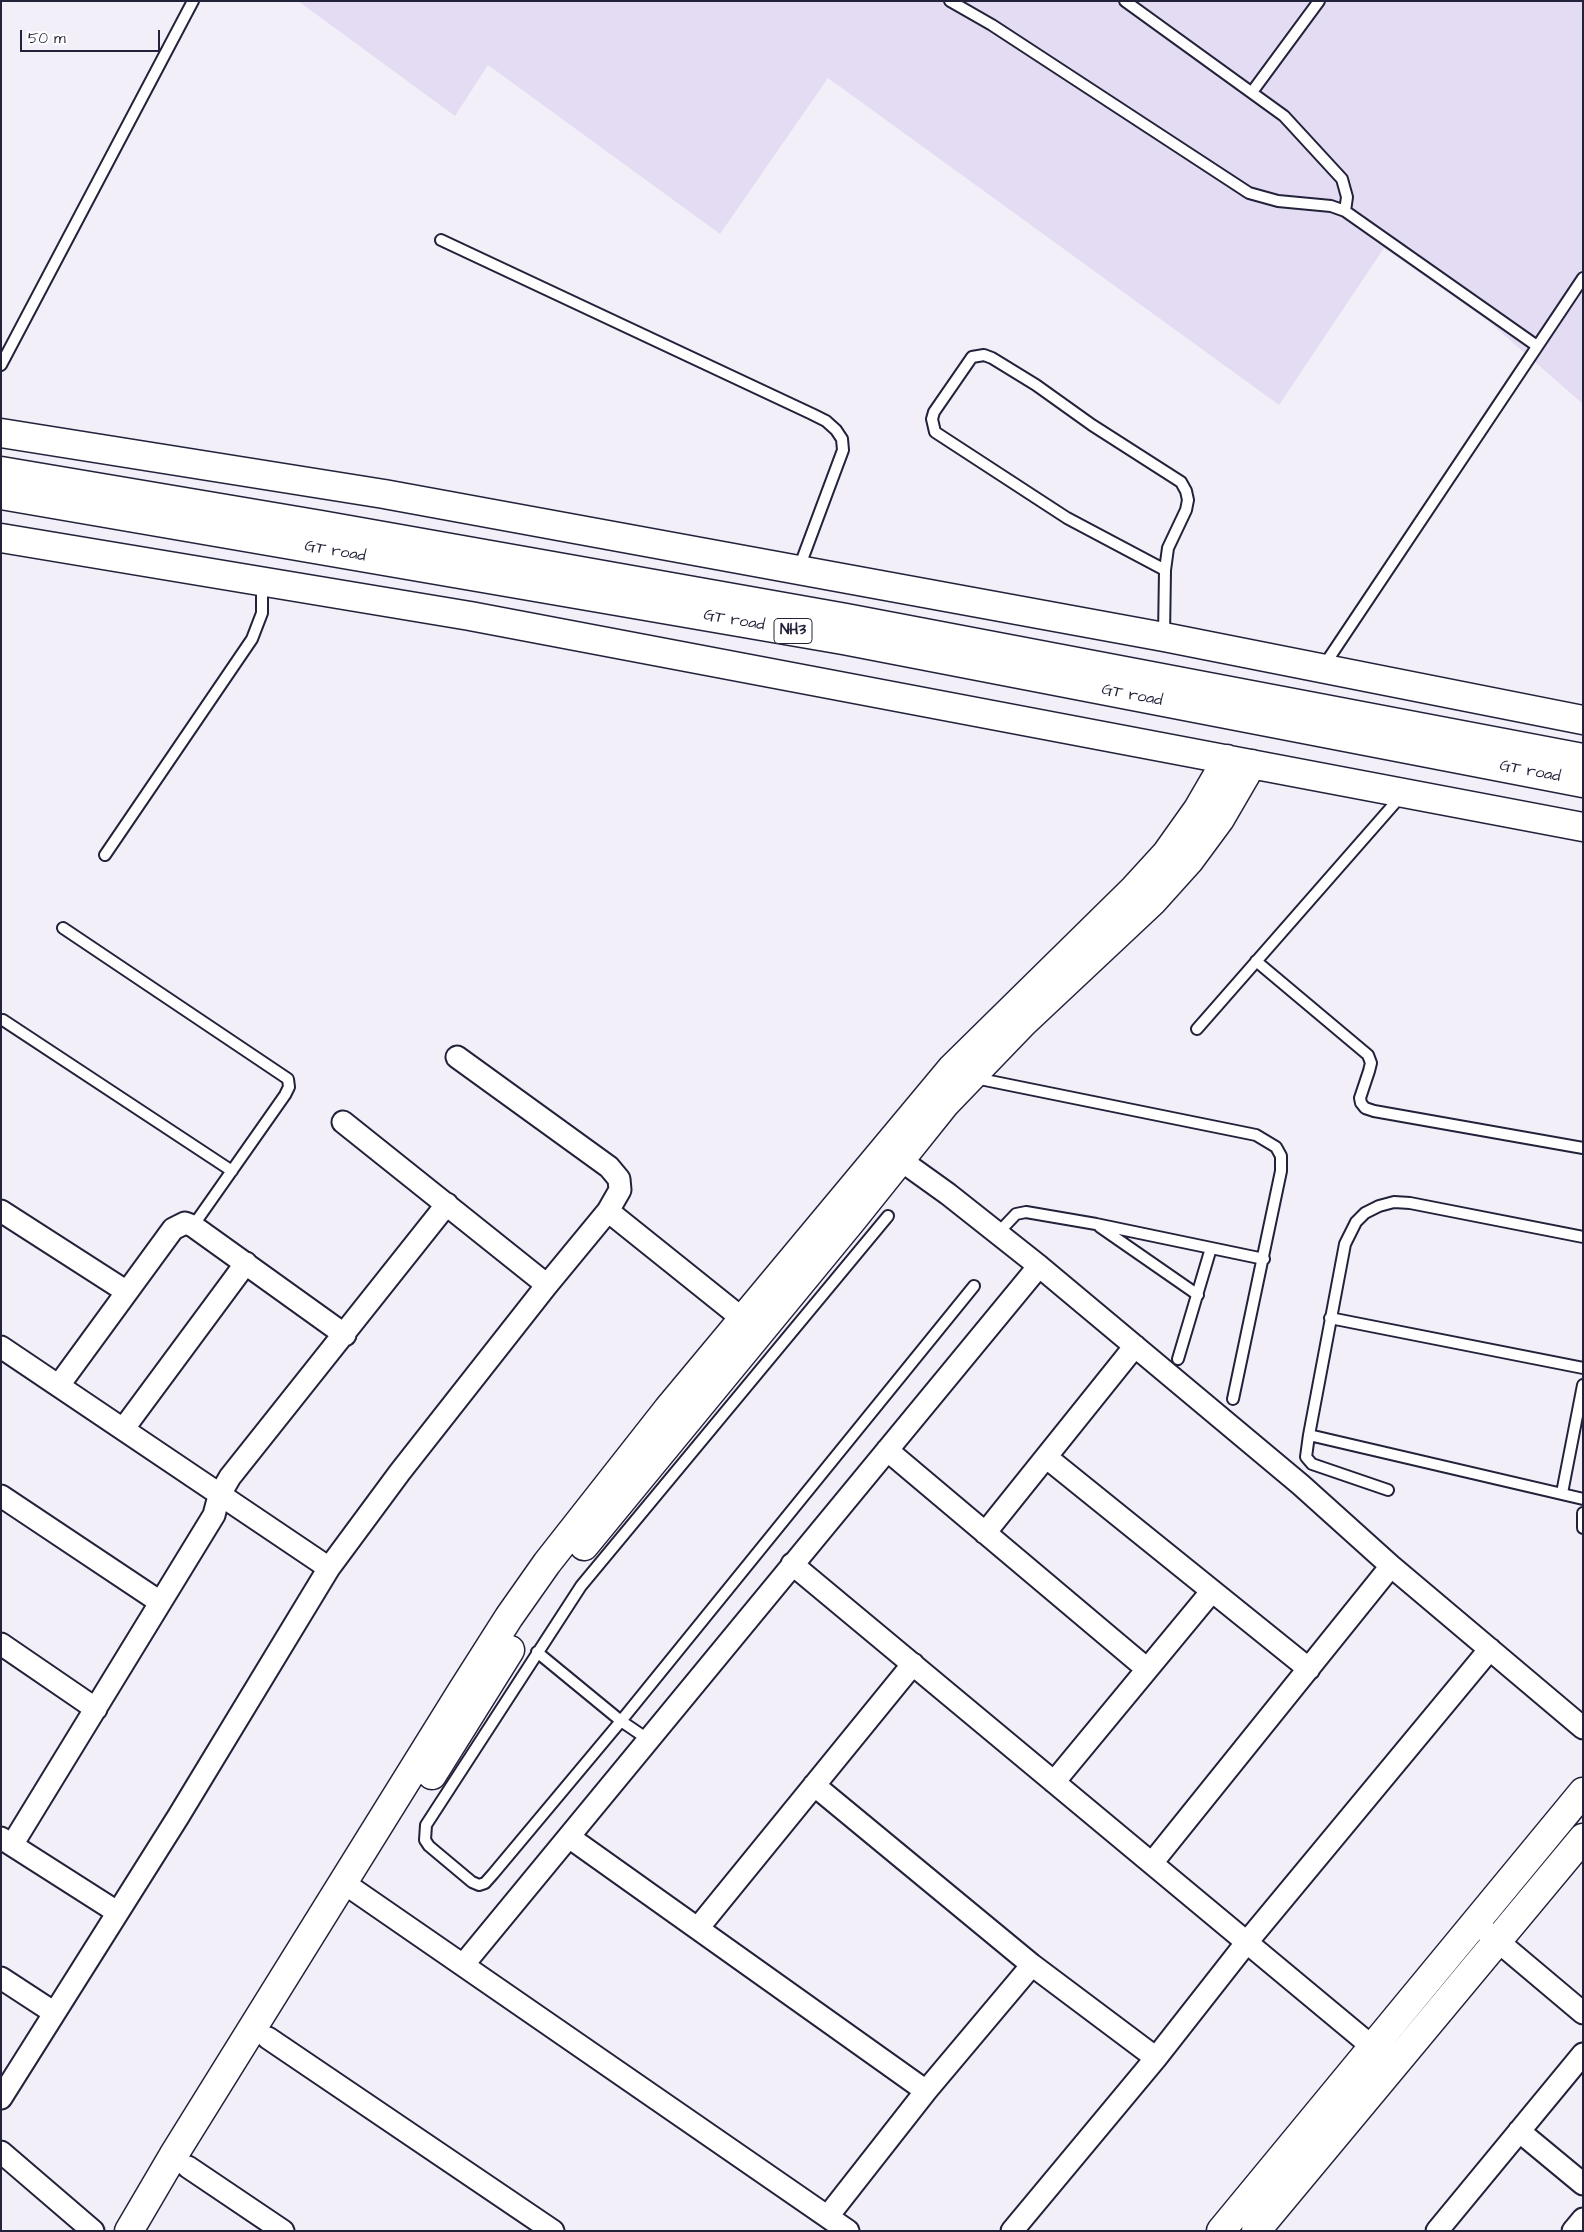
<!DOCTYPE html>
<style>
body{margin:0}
#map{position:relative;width:1584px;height:2232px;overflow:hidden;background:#f3eff9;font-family:"Architects Daughter",sans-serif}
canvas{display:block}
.frame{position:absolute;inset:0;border:2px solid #22223b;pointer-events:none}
.scale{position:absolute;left:20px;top:30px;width:140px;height:22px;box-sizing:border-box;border:2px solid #22223b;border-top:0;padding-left:6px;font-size:15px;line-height:18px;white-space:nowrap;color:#22223b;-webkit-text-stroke:4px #fff;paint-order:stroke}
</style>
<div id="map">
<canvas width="1584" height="2232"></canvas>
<div class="frame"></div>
<div class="scale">50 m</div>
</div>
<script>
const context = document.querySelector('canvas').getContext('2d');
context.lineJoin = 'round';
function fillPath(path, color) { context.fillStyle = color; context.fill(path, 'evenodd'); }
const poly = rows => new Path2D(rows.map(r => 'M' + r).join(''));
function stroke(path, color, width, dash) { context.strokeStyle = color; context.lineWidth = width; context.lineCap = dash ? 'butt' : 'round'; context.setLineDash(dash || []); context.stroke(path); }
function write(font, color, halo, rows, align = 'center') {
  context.font = font + ' "Architects Daughter",sans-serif'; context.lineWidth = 4; context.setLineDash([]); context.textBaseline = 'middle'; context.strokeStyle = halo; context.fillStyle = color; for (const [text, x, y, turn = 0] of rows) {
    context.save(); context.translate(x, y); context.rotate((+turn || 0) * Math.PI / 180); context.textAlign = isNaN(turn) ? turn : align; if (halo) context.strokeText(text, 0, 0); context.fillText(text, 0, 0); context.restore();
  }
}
const built = poly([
 [298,1,1583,1,1583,404,1488,321,1384,248,1279,405,828,78,720,234,488,65,455,116]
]);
const lane = poly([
 [950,1,992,25,1249,193,1278,201,1331,206,1345,211,1537,346],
 [1125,1,1284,116,1342,179,1347,197,1345,211],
 [1252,92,1319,1],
 [441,240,812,414,826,421,836,430,842,439,843,450,799,568],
 [1,365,193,1],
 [1164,636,1165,570,1168,548,1186,510,1188,500,1186,491,1181,482,1092,425,1036,385,992,358,984,355,972,357,934,412,932,419,935,432,1067,518,1165,570],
 [1323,667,1583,278],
 [105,855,252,639,262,613,262,583],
 [63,928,288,1079,289,1087,285,1095,193,1226],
 [1256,961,1368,1055,1371,1063,1369,1071,1360,1098,1361,1103,1365,1108,1374,1111,1583,1148],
 [3,1020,232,1171],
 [1197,1029,1402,795],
 [975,1078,1256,1135,1276,1147,1281,1156,1281,1171,1233,1399],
 [888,1216,581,1586,426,1825,425,1840,429,1846,472,1882,479,1885,485,1883,493,1874,621,1721,974,1286],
 [1100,1227,1198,1295],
 [998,1233,1016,1214,1026,1212,1096,1224,1264,1259],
 [1330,1318,1583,1368],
 [1178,1359,1211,1248],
 [1309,1435,1583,1499],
 [1388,1490,1312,1464,1306,1457,1309,1435,1345,1244,1356,1222,1365,1213,1379,1206,1394,1202,1410,1203,1583,1237],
 [1562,1493,1583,1385],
 [1583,1513,1583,1528],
 [537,1652,621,1721,649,1740]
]);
const street = poly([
 [343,1122,547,1285],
 [888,1151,948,1194,1039,1266,1301,1485,1391,1566,1583,1728],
 [1,1211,127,1292],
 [608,1211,754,1328],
 [1,1347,329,1568],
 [59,1385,173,1229,185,1223,193,1226,345,1335],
 [124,1428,246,1263],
 [887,1450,1147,1669],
 [1046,1457,1309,1669],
 [1,1496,160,1602],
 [985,1533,1135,1346],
 [792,1564,1393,2064],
 [1,1644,96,1709],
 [1054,1782,1212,1591],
 [814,1785,1032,1965,1156,2058],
 [569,1837,926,2091],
 [1,1838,117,1912],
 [12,1845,214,1515,219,1496,230,1477,447,1204],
 [1152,1863,1391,1566],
 [344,1883,848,2231],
 [1475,1922,1583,2013],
 [698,1928,913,1664],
 [463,1965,1039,1266],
 [1,1978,53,2012],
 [268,2038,553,2231],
 [1,2098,178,1817,329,1568,400,1472,547,1285,608,1211,620,1190,619,1179,609,1167,457,1057],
 [1519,2131,1583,2184],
 [1,2152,93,2231],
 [188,2167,283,2231],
 [828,2216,926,2091,1032,1965],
 [1012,2231,1156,2058,1247,1942,1490,1649],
 [1437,2231,1583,2054],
 [1573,2231,1583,2219]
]);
const secondary = poly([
 [1,433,384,494,1164,637,1583,720],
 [1,538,470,616,1583,827],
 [584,1546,853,1219,945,1104,1023,1023,1153,901,1189,861,1220,819,1252,764],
 [432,1775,510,1650],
 [129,2231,173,2156,462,1691,509,1617,547,1563,668,1409,952,1068,1134,889,1166,854,1198,809,1227,759],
 [1221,2231,1583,1792],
 [1256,2231,1583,1838]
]);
const highway = poly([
 [1,471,321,525,846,618,1583,758],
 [1,495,843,640,1583,783]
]);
const shields = [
 [793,631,38]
];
const shieldNames = [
 ["NH3",793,631]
];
const streetNames = [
 ["GT road",335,552,10],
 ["GT road",734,621,10],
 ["GT road",1132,696,11],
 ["GT road",1530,772,11]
];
fillPath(built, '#e4dcf2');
stroke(lane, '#22223b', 14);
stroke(street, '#22223b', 25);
stroke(secondary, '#22223b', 31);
stroke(highway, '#22223b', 31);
stroke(lane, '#fff', 10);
stroke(street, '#fff', 21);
stroke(secondary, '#fff', 28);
stroke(highway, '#fff', 28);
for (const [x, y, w] of shields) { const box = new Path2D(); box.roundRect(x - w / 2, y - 12.5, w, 25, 4); context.fillStyle = '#fff'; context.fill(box); stroke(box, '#22223b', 1); }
write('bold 15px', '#22223b', null, shieldNames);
write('16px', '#22223b', '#fff', streetNames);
</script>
